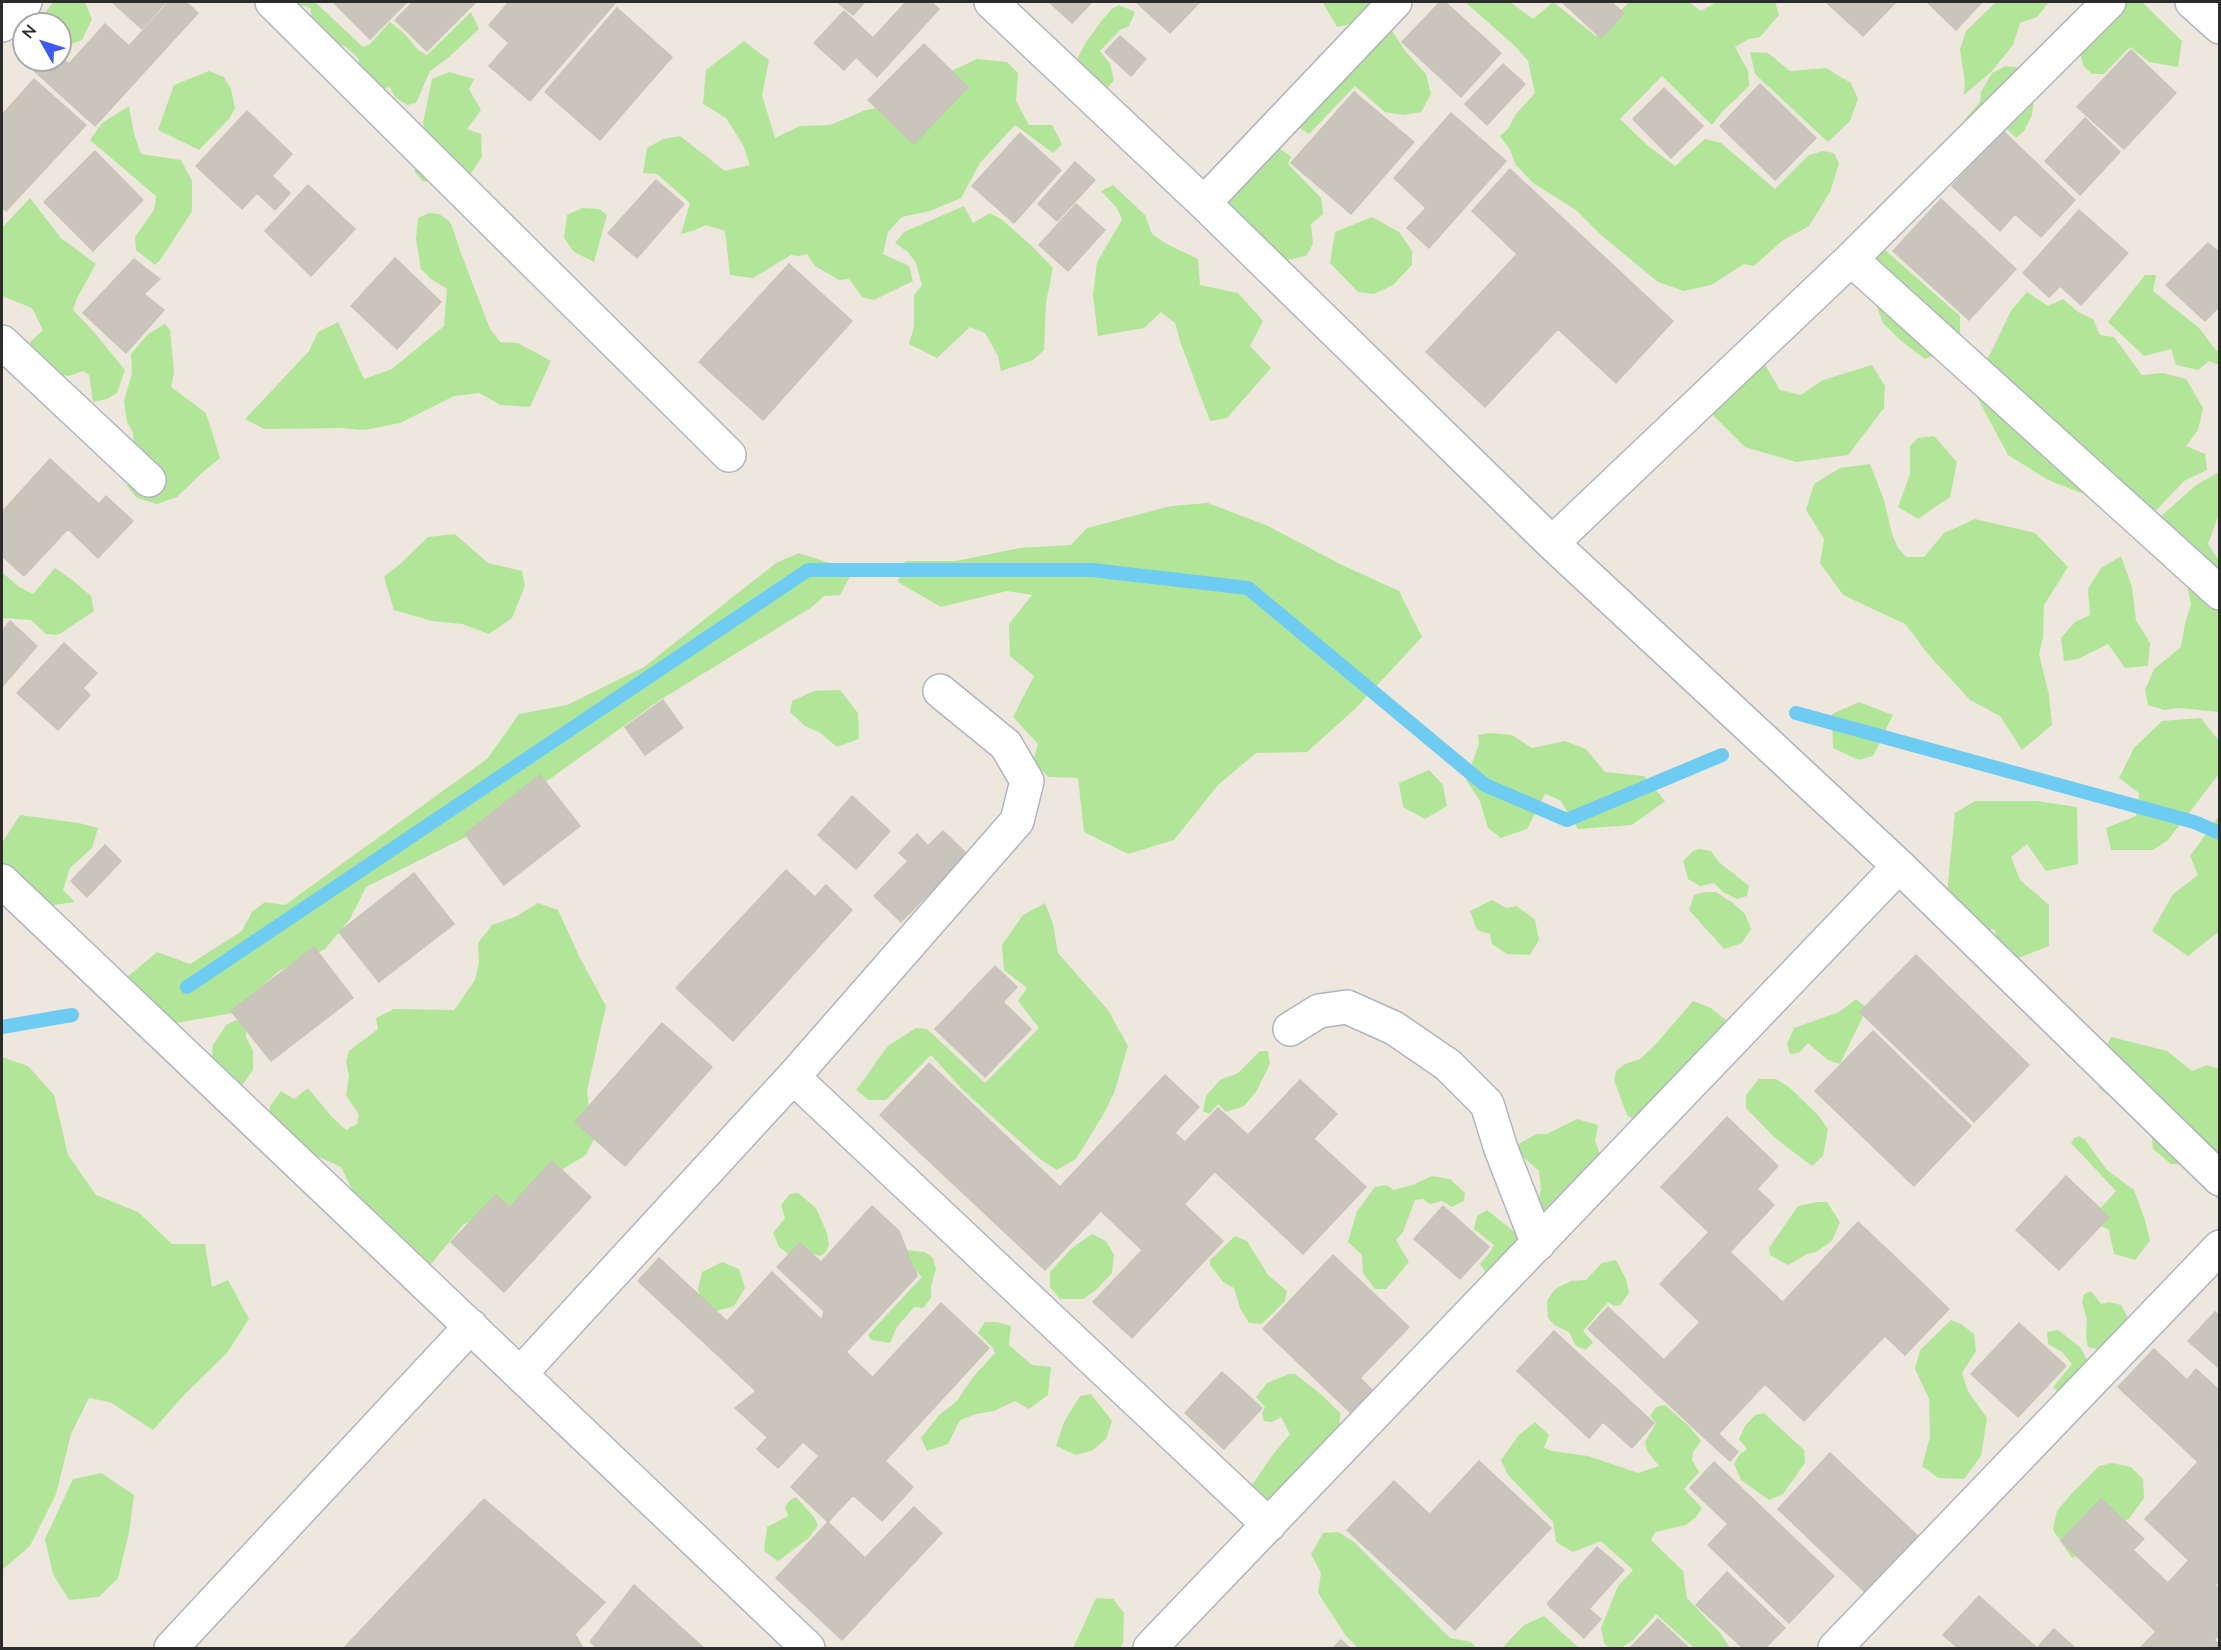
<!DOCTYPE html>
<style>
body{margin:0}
#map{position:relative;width:2221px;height:1650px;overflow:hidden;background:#eee7de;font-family:"Nunito Sans",sans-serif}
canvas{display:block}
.frame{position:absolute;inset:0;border:3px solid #2c2c2c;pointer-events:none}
.north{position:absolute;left:12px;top:12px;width:60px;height:60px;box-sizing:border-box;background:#fff;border:2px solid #ababab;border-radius:50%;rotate:309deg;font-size:16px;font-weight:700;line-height:24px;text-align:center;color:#2c2c2c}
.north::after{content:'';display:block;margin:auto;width:21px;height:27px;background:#3a5aff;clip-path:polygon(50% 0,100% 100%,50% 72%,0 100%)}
</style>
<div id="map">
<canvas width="2221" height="1650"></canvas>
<div class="frame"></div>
<div class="north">N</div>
</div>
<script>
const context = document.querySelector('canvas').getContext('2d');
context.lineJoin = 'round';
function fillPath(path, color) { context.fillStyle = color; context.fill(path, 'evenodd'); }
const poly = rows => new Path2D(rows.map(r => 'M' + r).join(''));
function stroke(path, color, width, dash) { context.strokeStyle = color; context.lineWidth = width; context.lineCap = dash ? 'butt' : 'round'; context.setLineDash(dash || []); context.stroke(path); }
const green = poly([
 [53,2,85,2,92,19,82,40,63,47,60,46,60,24,37,24],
 [276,2,315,2,363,47,369,45,390,22,405,34,418,50,427,55,471,12,479,29,448,58,430,71,416,103,407,105,395,97,390,87,379,90,359,68,359,59,346,47,334,42,312,25,311,9,306,6],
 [1319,2,1380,2,1363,21,1337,27,1323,3],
 [1465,2,1510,2,1533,19,1553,2,1596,36,1629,2,1689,2,1701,11,1716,2,1775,2,1779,15,1760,37,1749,39,1735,47,1748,71,1749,86,1722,112,1712,125,1662,76,1620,119,1647,145,1675,166,1705,139,1721,143,1775,189,1809,155,1823,151,1834,153,1839,163,1830,192,1809,226,1782,241,1754,266,1744,264,1711,285,1684,291,1658,282,1601,235,1576,210,1533,183,1516,165,1510,150,1500,136,1508,129,1516,114,1535,93,1528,61,1515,46],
 [1996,2,2049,2,2037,17,2020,23,2013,45,1992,71,1964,95,1965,83,1960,49,1966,31],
 [2093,2,2142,2,2182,41,2178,67,2149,62,2130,47,2104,74,2092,74,2083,65,2080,53],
 [1119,5,1135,12,1129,26,1120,30,1100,51,1110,64,1114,80,1104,92,1074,65,1086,42,1103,19,1113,8],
 [1382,25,1393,32,1406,52,1426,74,1431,94,1421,112,1404,115,1385,112,1355,86,1309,134,1300,128,1307,113],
 [744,41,769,60,762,95,775,138,800,126,830,125,866,110,903,103,951,71,977,59,1007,62,1018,73,1016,101,1029,125,1052,125,1062,144,1053,153,1015,125,980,163,961,198,930,211,902,217,888,232,883,254,909,266,913,281,874,300,862,297,849,279,839,280,815,266,807,254,799,256,791,255,753,278,730,275,725,231,706,225,695,230,681,234,690,203,657,174,643,173,647,148,663,139,680,136,725,171,750,165,743,145,726,118,703,104,706,70],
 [1750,52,1768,53,1790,71,1826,68,1851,83,1858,99,1850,121,1828,142,1755,74],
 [2006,66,2023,68,2035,91,2032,115,2024,131,2016,138,2004,126,1968,128,1965,119,1980,102,1981,92,1992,73],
 [209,71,224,77,231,89,235,108,229,119,199,150,158,130,174,85],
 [449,72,474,79,469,89,481,110,467,129,481,134,482,157,458,193,444,185,423,181,414,171,429,143,423,123,432,79],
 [129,106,134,134,141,154,181,160,192,181,192,211,161,259,155,265,136,250,135,237,154,210,156,196,90,140,102,123],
 [1274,144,1291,157,1288,164,1321,198,1323,214,1311,224,1313,244,1306,256,1279,262,1223,209,1231,192],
 [1113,185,1145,215,1152,234,1167,244,1198,259,1200,285,1238,293,1263,321,1250,346,1271,368,1227,418,1210,421,1181,344,1175,323,1161,312,1144,328,1098,336,1093,295,1097,262,1122,220,1117,208,1101,191],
 [30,198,61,238,96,264,77,298,73,310,94,332,125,370,117,393,107,399,93,402,89,375,83,371,69,376,53,373,36,360,30,342,43,330,32,308,2,296,2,228],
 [964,206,973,223,990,213,1001,219,1032,246,1053,268,1046,302,1044,350,1033,360,1001,371,998,356,985,333,970,327,937,358,909,344,914,327,914,295,922,285,916,263,908,252,895,243,904,232],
 [582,208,599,209,607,215,594,262,574,252,564,238,567,215],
 [429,213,439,214,448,220,452,226,459,248,490,329,500,342,518,343,551,361,530,407,501,405,479,393,454,396,400,423,364,430,341,428,264,429,245,419,309,351,318,332,338,322,364,379,392,369,444,326,447,289,431,279,421,269,416,239,418,218],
 [1372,217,1399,232,1412,251,1412,265,1393,285,1374,294,1358,292,1330,263,1335,232],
 [1871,228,1886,237,1885,250,1960,316,1960,333,1951,348,1925,359,1900,340,1883,323,1875,302],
 [2145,275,2156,275,2153,291,2199,328,2216,350,2219,351,2219,365,2209,361,2198,370,2176,365,2171,349,2144,356,2108,322],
 [2027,292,2048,306,2063,299,2078,312,2093,319,2100,335,2114,337,2142,375,2163,373,2186,379,2203,408,2198,430,2186,446,2205,454,2207,470,2184,481,2148,519,2048,480,2008,455,1970,384,1990,354,2011,311],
 [165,324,170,330,174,372,171,387,206,413,220,458,203,472,177,497,157,504,137,498,127,486,135,455,133,433,127,422,124,401,132,373,131,354,148,334],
 [1761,358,1780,390,1801,395,1823,380,1872,365,1885,386,1884,408,1848,455,1796,462,1745,447,1711,413],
 [1934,436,1957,462,1950,497,1918,519,1898,507,1910,474,1910,446,1918,438],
 [1870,464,1884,500,1892,534,1898,548,1906,557,1924,557,1944,533,1975,519,2035,533,2068,567,2044,605,2043,637,2039,654,2049,695,2052,725,2022,750,2000,716,1970,700,1928,654,1905,624,1843,595,1820,563,1824,539,1806,510,1814,484,1840,468],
 [2219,472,2219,514,2208,544,2219,561,2219,712,2179,708,2164,710,2148,705,2145,690,2154,669,2181,647,2185,623,2191,605,2187,584,2149,527,2195,486],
 [1208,503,1268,526,1342,565,1399,591,1422,637,1356,708,1307,752,1256,753,1218,785,1174,840,1128,854,1084,832,1078,778,1048,777,1033,761,1038,744,1013,717,1034,676,1010,656,1009,624,1032,595,1007,591,941,607,898,582,905,561,956,561,1020,548,1071,545,1087,528,1171,506],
 [455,534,488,563,522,571,525,586,512,618,489,634,462,624,432,621,394,610,384,577,400,564,428,537],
 [799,553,839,566,855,567,840,595,824,596,812,607,660,700,547,781,486,827,366,887,350,919,325,949,279,971,233,1013,165,1025,120,983,157,952,190,964,242,931,252,912,265,902,285,905,487,759,519,714,567,705,644,667,776,563],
 [2121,556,2132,587,2136,620,2150,643,2148,666,2125,668,2108,644,2078,659,2064,661,2061,638,2075,622,2090,615,2088,589,2101,568],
 [55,568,71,579,91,596,94,611,58,635,46,634,31,620,2,618,2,572,19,587,33,594],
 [840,690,858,713,859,739,837,747,819,732,805,726,790,712,792,701,814,691],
 [1859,702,1893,715,1873,756,1859,760,1833,748,1832,714],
 [2201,718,2219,741,2219,774,2168,840,2153,850,2111,850,2106,828,2136,816,2139,793,2119,778,2134,748,2162,721],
 [1491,733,1512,735,1532,748,1565,741,1586,749,1605,772,1644,776,1665,801,1632,825,1578,829,1560,800,1545,794,1527,829,1501,838,1488,828,1480,801,1466,780,1479,744,1478,735],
 [1429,770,1443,785,1447,806,1425,819,1403,807,1399,783],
 [1975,801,2037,801,2077,807,2078,864,2046,871,2027,844,2011,857,2020,880,2049,905,2049,946,2013,960,1998,948,1995,930,1977,927,1946,903,1955,813],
 [20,815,79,823,98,828,92,848,70,868,63,890,75,902,16,910,2,897,2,843],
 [2219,816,2219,935,2217,933,2188,956,2152,931,2173,894,2198,875,2190,856],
 [1700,849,1711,851,1719,862,1749,886,1747,896,1737,899,1723,892,1714,883,1700,886,1688,879,1683,861,1693,851],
 [1705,892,1716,892,1734,904,1745,914,1751,929,1742,943,1724,949,1689,910,1694,895],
 [1492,900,1506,908,1517,906,1535,920,1539,940,1530,955,1507,954,1492,944,1490,934,1477,930,1470,911],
 [538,903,558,910,580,958,606,1006,587,1091,589,1110,598,1131,586,1155,558,1172,533,1205,490,1216,464,1224,426,1270,367,1220,341,1167,299,1148,268,1119,270,1106,281,1091,294,1099,308,1088,331,1116,346,1130,357,1124,359,1115,346,1095,349,1076,346,1061,349,1051,378,1029,376,1018,394,1009,454,1010,475,980,479,962,478,943,492,925,515,917],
 [1045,903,1053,924,1058,953,1108,1010,1128,1046,1114,1093,1103,1115,1076,1159,1057,1170,1040,1159,997,1121,963,1090,931,1055,886,1100,869,1100,856,1090,888,1046,916,1028,927,1029,985,1083,1039,1028,1018,1001,1027,988,1004,970,1002,945,1023,915],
 [1856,999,1867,1008,1840,1064,1828,1060,1808,1043,1799,1053,1790,1054,1787,1044,1794,1028,1839,1012],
 [1693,1001,1711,1008,1730,1023,1642,1126,1627,1115,1614,1080,1616,1071,1625,1064,1640,1059,1656,1044],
 [236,1020,246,1025,246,1037,253,1051,253,1070,243,1084,225,1084,212,1058,213,1045,226,1025],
 [2111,1037,2167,1051,2192,1071,2207,1065,2219,1069,2219,1201,2207,1186,2201,1165,2171,1164,2153,1149,2152,1138,2138,1119,2099,1088,2098,1064],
 [1260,1051,1268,1051,1270,1064,1256,1092,1244,1106,1226,1112,1218,1104,1209,1114,1203,1111,1206,1096,1220,1080,1238,1073],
 [2,1057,28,1066,54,1095,68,1155,96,1195,138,1212,172,1244,205,1244,212,1287,228,1280,249,1319,227,1353,186,1393,153,1430,110,1402,89,1398,71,1434,56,1494,30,1546,2,1570],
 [1759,1079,1776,1079,1789,1087,1818,1115,1828,1129,1823,1156,1812,1166,1775,1138,1746,1108,1746,1095],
 [1577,1119,1598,1125,1595,1141,1602,1159,1552,1220,1535,1213,1541,1190,1539,1171,1521,1155,1518,1144,1537,1134,1547,1134],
 [2079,1136,2085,1140,2107,1170,2134,1190,2145,1220,2150,1241,2135,1260,2114,1254,2109,1230,2099,1225,2097,1212,2116,1191,2071,1143,2074,1138],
 [1432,1176,1450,1179,1465,1193,1464,1201,1452,1207,1442,1201,1430,1204,1423,1199,1415,1200,1403,1232,1396,1240,1409,1262,1386,1289,1375,1289,1363,1273,1362,1255,1348,1242,1357,1211,1375,1187,1386,1185,1394,1190,1413,1185],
 [798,1193,816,1208,827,1233,829,1246,825,1253,820,1256,802,1250,791,1256,779,1247,773,1233,785,1218,781,1205,790,1194],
 [1817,1202,1827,1202,1840,1222,1832,1241,1816,1252,1807,1254,1788,1265,1770,1255,1769,1248,1798,1206],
 [1487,1210,1522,1238,1488,1276,1480,1264,1490,1252,1494,1245,1474,1229,1477,1216],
 [1092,1234,1106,1241,1114,1255,1112,1273,1096,1290,1083,1299,1060,1299,1050,1287,1050,1272,1072,1248],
 [1235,1236,1247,1241,1268,1275,1287,1291,1285,1301,1262,1324,1249,1323,1240,1308,1234,1288,1223,1282,1210,1265,1210,1260],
 [905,1250,925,1252,933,1258,936,1269,931,1286,931,1298,923,1308,914,1307,897,1327,890,1343,871,1340,868,1335,922,1277,902,1258],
 [1616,1260,1626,1279,1629,1293,1620,1305,1614,1306,1608,1302,1583,1331,1593,1342,1586,1350,1576,1346,1569,1332,1554,1325,1548,1318,1547,1301,1555,1289,1571,1281,1586,1280,1602,1263],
 [722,1262,739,1269,745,1288,734,1306,714,1312,702,1304,698,1290,702,1272],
 [2091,1291,2101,1304,2109,1302,2121,1305,2127,1316,2126,1328,2101,1350,2088,1347,2086,1338,2087,1320,2082,1302,2084,1294],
 [1951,1320,1961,1324,1974,1334,1976,1351,1962,1373,1968,1391,1987,1418,1981,1456,1964,1479,1938,1478,1922,1466,1930,1437,1929,1399,1915,1369,1920,1350],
 [985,1322,997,1322,1011,1326,1009,1345,1032,1365,1051,1367,1048,1395,1029,1409,1015,1401,994,1411,976,1414,960,1420,948,1444,927,1451,921,1438,939,1415,956,1402,974,1376,995,1353,993,1348,978,1333],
 [2058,1330,2081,1348,2090,1366,2066,1401,2053,1387,2072,1364,2062,1352,2048,1344,2047,1332],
 [1289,1374,1295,1374,1322,1395,1340,1413,1339,1437,1304,1490,1268,1500,1252,1485,1271,1457,1290,1434,1281,1417,1272,1422,1264,1421,1262,1413,1265,1407,1256,1397,1267,1383],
 [1091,1394,1112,1421,1106,1439,1093,1450,1076,1455,1056,1446,1064,1422,1080,1396],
 [1665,1405,1690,1427,1701,1441,1693,1452,1692,1460,1699,1472,1684,1489,1702,1508,1696,1517,1686,1525,1655,1532,1651,1540,1683,1571,1687,1598,1721,1634,1730,1648,1694,1648,1656,1614,1633,1640,1621,1648,1609,1648,1604,1643,1601,1628,1618,1586,1633,1570,1601,1541,1573,1552,1556,1542,1553,1522,1508,1475,1501,1460,1519,1435,1535,1422,1549,1435,1544,1448,1552,1451,1588,1456,1638,1473,1659,1466,1647,1451,1645,1442,1656,1423,1650,1416,1656,1407],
 [1764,1413,1804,1450,1805,1463,1783,1494,1769,1500,1741,1480,1734,1464,1740,1454,1747,1449,1739,1439,1745,1426,1755,1415],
 [2112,1463,2131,1467,2143,1479,2144,1498,2129,1519,2110,1527,2094,1549,2072,1558,2053,1530,2057,1511,2071,1494,2099,1466],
 [101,1473,134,1495,129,1533,118,1578,99,1597,69,1600,53,1574,45,1539,73,1479],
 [796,1497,814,1517,818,1525,809,1538,778,1561,764,1551,767,1527,788,1516,785,1507,790,1500],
 [1338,1532,1353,1541,1450,1638,1471,1642,1477,1648,1358,1648,1346,1636,1318,1593,1321,1573,1311,1554,1323,1533],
 [1096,1598,1113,1599,1124,1613,1123,1643,1120,1648,1073,1648],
 [1544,1616,1579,1648,1502,1648,1524,1625]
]);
const stream = poly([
 [1796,713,2194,822,2220,833],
 [187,987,808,570,1092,570,1248,588,1485,785,1567,820,1722,755],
 [2,1027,72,1015]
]);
const building = poly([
 [112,2,166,2,142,29,112,2],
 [169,2,186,2,198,13,95,126,21,59,24,55,24,60,60,60,60,56,69,64,105,24,129,46,169,2],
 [333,2,407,2,370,39,333,2],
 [413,2,476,2,427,51,395,20,413,2],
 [509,2,616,2,530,101,489,66,509,43,489,25,509,2],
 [837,2,865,2,853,15,837,2],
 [906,2,931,2,939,9,877,77,856,57,844,70,814,43,844,11,873,38,906,2],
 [1049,2,1092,2,1072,23,1049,2],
 [1136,2,1200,2,1170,33,1136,2],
 [1440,2,1445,2,1501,53,1461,97,1402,42,1440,2],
 [1562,2,1611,2,1624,13,1601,38,1562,2],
 [1826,2,1896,2,1863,36,1826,2],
 [1927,2,1982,2,1956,30,1927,2],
 [617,8,672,57,600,140,545,92,617,8],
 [1120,36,1146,59,1131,76,1105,52,1120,36],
 [924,44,968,87,914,144,868,100,924,44],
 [2131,50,2176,93,2124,149,2077,107,2131,50],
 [1503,64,1525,84,1487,125,1465,104,1503,64],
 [34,79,86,125,6,211,2,207,2,115,34,79],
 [1760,84,1816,138,1775,180,1720,126,1760,84],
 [1664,88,1703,126,1671,158,1633,119,1664,88],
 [1354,92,1414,142,1351,214,1291,163,1354,92],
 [247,111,292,154,272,176,290,193,275,210,257,193,242,209,196,166,247,111],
 [1451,113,1506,161,1429,248,1407,228,1426,208,1394,178,1451,113],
 [2085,118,2120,152,2080,195,2045,161,2085,118],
 [2003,131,2075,200,2041,237,2015,214,2000,231,1952,186,2003,131],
 [1020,133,1061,170,1014,223,972,186,1020,133],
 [95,151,143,200,93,251,44,202,95,151],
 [1075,162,1095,180,1057,221,1038,204,1075,162],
 [1510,169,1556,212,1517,254,1472,211,1510,169],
 [656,180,684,204,637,258,608,233,656,180],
 [308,185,355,229,311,276,265,231,308,185],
 [1941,199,2016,269,1969,320,1893,251,1941,199],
 [1076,204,1105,230,1068,271,1039,245,1076,204],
 [2079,210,2128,253,2081,305,2060,286,2049,297,2023,273,2079,210],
 [1556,212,1673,321,1616,383,1558,329,1485,407,1426,352,1556,212],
 [2208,243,2220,253,2220,306,2205,321,2166,285,2208,243],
 [395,258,441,302,397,349,351,306,395,258],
 [134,259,160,279,144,294,164,310,126,353,83,313,134,259],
 [789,264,852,321,763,420,699,362,789,264],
 [50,459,99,504,106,496,133,521,98,558,68,529,24,576,2,556,2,512,50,459],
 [10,621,37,646,2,687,2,631,10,621],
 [64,643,97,673,83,688,90,695,58,730,17,693,64,643],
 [663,700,683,728,645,755,625,727,663,700],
 [540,775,580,826,504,885,465,834,540,775],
 [852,796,890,831,856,869,818,835,852,796],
 [943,831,967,854,901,922,874,896,908,861,899,853,917,834,928,846,943,831],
 [105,845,121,861,87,897,71,881,105,845],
 [786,870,815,897,826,885,852,910,733,1041,676,988,786,870],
 [414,873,454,924,379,982,339,932,414,873],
 [314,947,353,998,271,1061,231,1011,314,947],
 [1916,955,2029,1065,1974,1122,1860,1012,1916,955],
 [995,966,1017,987,1003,1002,1031,1029,985,1077,935,1029,995,966],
 [662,1023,712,1067,625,1166,575,1122,662,1023],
 [1873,1031,1971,1126,1914,1186,1815,1091,1873,1031],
 [929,1063,1060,1187,1165,1075,1199,1107,1045,1270,880,1115,929,1063],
 [1300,1080,1337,1114,1251,1205,1184,1143,1218,1108,1248,1135,1300,1080],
 [1727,1117,1778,1166,1757,1189,1774,1205,1730,1252,1661,1187,1727,1117],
 [1175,1133,1215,1171,1142,1250,1101,1211,1175,1133],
 [1314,1139,1366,1187,1303,1254,1251,1205,1314,1139],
 [552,1161,591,1197,504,1292,451,1242,496,1195,510,1207,552,1161],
 [2066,1176,2109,1217,2059,1270,2016,1230,2066,1176],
 [1185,1205,1223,1241,1132,1338,1093,1302,1185,1205],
 [872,1206,899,1231,824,1311,777,1267,800,1243,821,1262,872,1206],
 [1443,1206,1489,1247,1460,1279,1414,1239,1443,1206],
 [1858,1222,1890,1252,1814,1332,1783,1302,1858,1222],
 [899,1231,917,1276,767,1437,735,1408,756,1391,822,1320,824,1311,899,1231],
 [1709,1232,1814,1332,1765,1384,1660,1284,1709,1232],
 [1890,1252,1949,1309,1905,1355,1885,1336,1853,1369,1814,1332,1890,1252],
 [1333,1255,1409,1327,1360,1378,1372,1390,1351,1413,1263,1329,1333,1255],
 [659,1258,727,1321,772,1272,822,1320,756,1391,638,1281,659,1258],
 [941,1303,989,1348,885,1461,837,1416,941,1303],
 [1608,1307,1664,1360,1700,1322,1765,1384,1710,1443,1588,1329,1608,1307],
 [2215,1312,2220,1316,2220,1369,2188,1341,2215,1312],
 [2019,1323,2066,1366,2018,1417,1971,1374,2019,1323],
 [1554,1331,1654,1423,1632,1448,1603,1422,1589,1438,1517,1371,1554,1331],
 [1814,1332,1853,1369,1804,1421,1765,1384,1814,1332],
 [2154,1349,2187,1380,2196,1369,2220,1391,2220,1439,2198,1462,2118,1387,2154,1349],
 [846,1352,872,1377,837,1416,810,1391,846,1352],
 [1222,1372,1262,1408,1224,1449,1185,1413,1222,1372],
 [810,1391,885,1461,828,1522,791,1487,819,1456,803,1442,778,1468,757,1449,810,1391],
 [1719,1434,1738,1452,1730,1461,1710,1443,1719,1434],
 [2220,1439,2220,1483,2198,1462,2220,1439],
 [1830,1453,1921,1539,1867,1594,1778,1509,1830,1453],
 [885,1461,913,1487,882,1521,853,1495,885,1461],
 [1479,1461,1551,1528,1501,1581,1430,1514,1479,1461],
 [1714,1462,1834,1576,1789,1623,1708,1545,1728,1524,1690,1488,1714,1462],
 [2198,1462,2220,1483,2220,1580,2215,1585,2145,1519,2198,1462],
 [1394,1481,1501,1581,1455,1630,1347,1530,1394,1481],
 [484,1499,605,1602,575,1634,583,1648,344,1648,484,1499],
 [2101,1499,2144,1539,2133,1550,2168,1583,2189,1560,2215,1585,2164,1639,2061,1541,2101,1499],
 [914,1507,942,1533,842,1640,776,1578,828,1522,865,1558,914,1507],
 [1597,1547,1624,1570,1589,1609,1601,1619,1584,1638,1547,1604,1597,1547],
 [1727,1572,1785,1628,1765,1648,1743,1648,1696,1605,1727,1572],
 [634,1585,704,1648,597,1648,590,1642,634,1585],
 [2215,1585,2220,1589,2220,1634,2214,1640,2220,1645,2220,1648,2174,1648,2164,1639,2215,1585],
 [1979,1596,2037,1648,1958,1648,1943,1635,1979,1596],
 [1658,1619,1689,1648,1630,1648,1658,1619],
 [2054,1629,2075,1648,2037,1648,2054,1629],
 [2156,1632,2164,1639,2154,1648,2140,1648,2156,1632],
 [2164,1639,2174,1648,2154,1648,2164,1639],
 [1341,1640,1350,1648,1333,1648,1341,1640]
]);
const minor = poly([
 [272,2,729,455],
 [991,2,1204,203,1552,543,1899,866,2220,1179],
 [2192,2,2220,27],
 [2,25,25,2],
 [1204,203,1395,2],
 [1851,259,2220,593],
 [2,342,149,480],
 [1552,543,1851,259,2109,2],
 [2,881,808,1648],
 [1290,1029,1319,1011,1347,1007,1394,1028,1448,1065,1487,1104,1501,1149,1538,1244],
 [793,1077,1269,1525],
 [520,1374,793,1077,1017,821,1027,781,1006,745,940,691],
 [171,1648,471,1326],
 [1150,1648,1899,866],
 [1835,1648,2220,1247]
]);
fillPath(green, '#b1e698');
stroke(stream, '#6eccf3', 14);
fillPath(building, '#c9c5bc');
stroke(building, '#cac3b7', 1.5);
stroke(minor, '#b2b4c0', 36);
stroke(minor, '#fff', 33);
</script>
